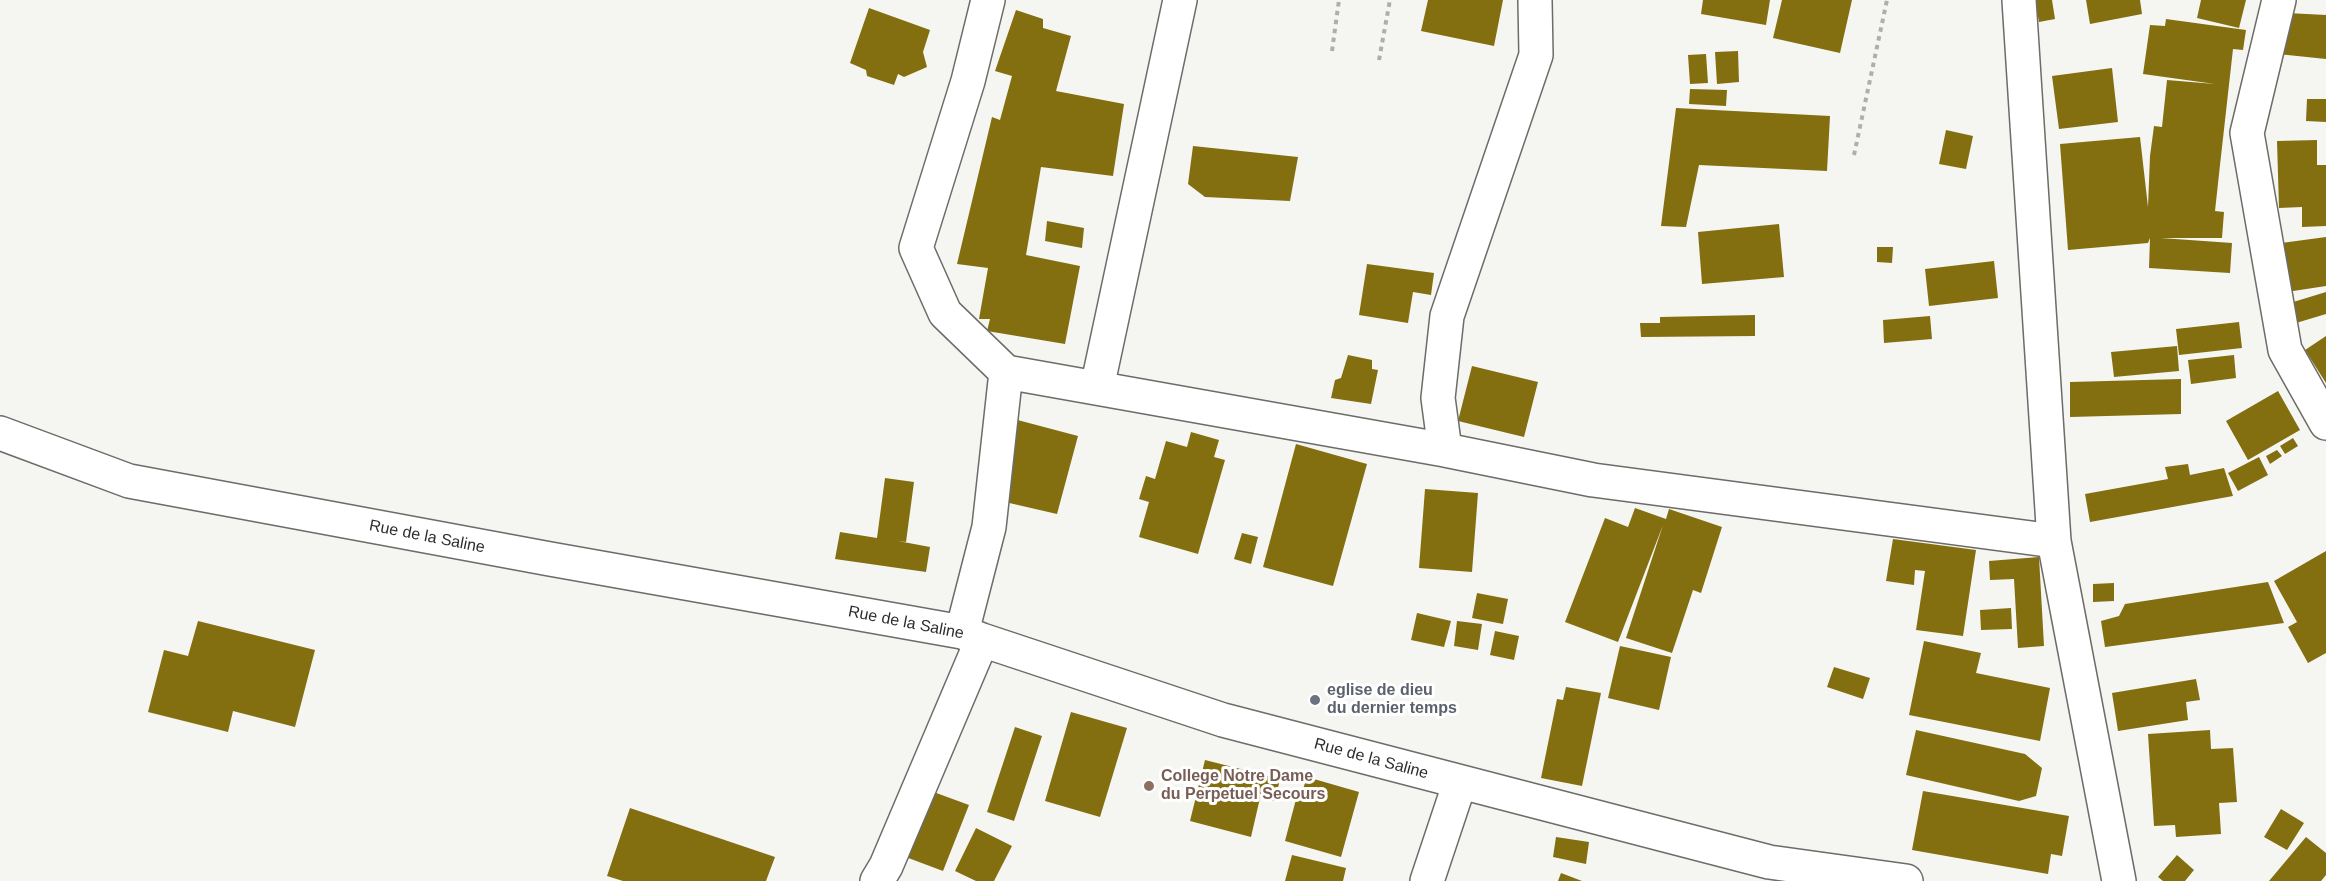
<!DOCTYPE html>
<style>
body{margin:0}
canvas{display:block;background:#f5f5f2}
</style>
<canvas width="2326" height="881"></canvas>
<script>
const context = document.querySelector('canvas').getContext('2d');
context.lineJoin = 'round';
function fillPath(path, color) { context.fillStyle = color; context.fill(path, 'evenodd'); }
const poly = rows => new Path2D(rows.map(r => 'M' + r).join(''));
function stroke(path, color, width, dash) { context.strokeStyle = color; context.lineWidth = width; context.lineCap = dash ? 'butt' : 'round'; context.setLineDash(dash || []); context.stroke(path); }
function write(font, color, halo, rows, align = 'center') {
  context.font = font + ' Helvetica,sans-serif'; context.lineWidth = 6; context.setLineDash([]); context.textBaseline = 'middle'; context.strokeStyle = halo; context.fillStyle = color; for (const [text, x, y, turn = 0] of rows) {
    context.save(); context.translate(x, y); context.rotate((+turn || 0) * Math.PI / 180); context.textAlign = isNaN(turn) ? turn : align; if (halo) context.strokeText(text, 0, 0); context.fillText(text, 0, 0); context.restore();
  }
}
const building = poly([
 [1428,0,1503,0,1494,46,1421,31],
 [1703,0,1770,0,1766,25,1701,14],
 [1782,0,1852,0,1840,53,1773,38],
 [2035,0,2052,0,2055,19,2039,22],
 [2086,0,2140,0,2142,14,2090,24],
 [2201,0,2246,0,2239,28,2197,18],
 [869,8,930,30,923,52,927,67,904,77,898,74,894,85,867,76,866,70,850,63],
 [1016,10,1043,19,1043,28,1071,36,1056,91,1124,104,1113,176,1041,167,1026,255,1080,266,1065,344,987,331,990,319,979,319,988,268,957,264,992,117,1000,120,1012,76,995,71],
 [2287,13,2326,15,2326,59,2278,54],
 [2166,19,2246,30,2243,50,2233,49,2220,165,2215,211,2224,212,2222,238,2161,238,2232,243,2230,273,2149,268,2150,238,2148,243,2068,250,2060,144,2140,137,2148,207,2150,156,2154,126,2162,127,2167,80,2215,84,2143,74,2150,25,2165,26],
 [1738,51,1739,82,1717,84,1715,52],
 [1706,54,1708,83,1690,84,1688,55],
 [2112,68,2118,122,2059,129,2052,76],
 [1690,89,1727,90,1726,106,1689,104],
 [2307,99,2326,99,2326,122,2306,121],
 [1676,108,1830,116,1827,171,1699,165,1686,227,1661,226],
 [1946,130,1973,136,1966,169,1939,164],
 [2317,140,2317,165,2326,165,2326,226,2302,227,2302,207,2279,208,2277,141],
 [1193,146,1298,157,1290,201,1205,197,1188,184],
 [1047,221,1084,228,1082,248,1045,241],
 [1779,224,1784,277,1702,284,1698,232],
 [2326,237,2326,286,2280,293,2274,244],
 [1877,247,1893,247,1892,263,1877,262],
 [1994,261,1998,298,1929,306,1925,269],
 [1367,264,1434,273,1431,295,1413,292,1408,323,1359,315],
 [2326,292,2326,314,2296,323,2290,303],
 [1755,315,1755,336,1641,337,1640,323,1660,323,1660,317],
 [1930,316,1932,339,1884,343,1883,320],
 [2239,322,2242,348,2179,355,2176,329],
 [2326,336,2326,383,2305,350],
 [2177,346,2179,371,2114,377,2111,352],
 [1348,355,1372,360,1372,369,1378,370,1371,404,1331,398,1335,380,1341,378],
 [2234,355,2236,378,2191,384,2188,360],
 [1472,366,1538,382,1524,437,1458,421],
 [2181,379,2181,414,2070,417,2070,382],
 [2278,391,2300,430,2248,460,2226,421],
 [1010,418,1078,436,1057,514,992,499],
 [1191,432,1219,440,1214,457,1225,460,1198,554,1139,537,1149,502,1139,499,1146,476,1155,479,1166,441,1187,447],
 [2293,438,2298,446,2285,454,2280,446],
 [1296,444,1367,464,1333,586,1263,567],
 [2277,450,2282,456,2270,464,2266,456],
 [2259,457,2268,475,2238,491,2228,473],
 [2188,464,2190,475,2224,468,2233,496,2090,522,2085,494,2168,479,2165,467],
 [885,478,914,482,906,542,898,541,930,547,926,572,835,559,840,532,877,538],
 [1425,489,1478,493,1472,572,1419,568],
 [1635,508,1666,519,1669,509,1722,527,1701,593,1693,590,1672,653,1626,638,1663,525,1618,642,1565,622,1605,518,1628,527],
 [1242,533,1258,537,1251,564,1234,559],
 [1893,539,1976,550,1963,636,1916,630,1925,571,1915,570,1914,585,1886,581],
 [2326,551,2326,653,2308,663,2288,627,2297,622,2274,581],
 [2039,557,2044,646,2018,648,2014,579,1990,580,1989,561],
 [2268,582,2284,623,2105,647,2101,621,2119,616,2125,604],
 [2114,583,2114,601,2093,602,2093,584],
 [1477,593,1508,599,1503,624,1472,618],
 [2011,608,2012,629,1981,630,1980,610],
 [1417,613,1451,621,1444,647,1411,640],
 [198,621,315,650,295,727,233,711,228,732,148,712,164,650,188,656],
 [1457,621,1482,624,1478,650,1454,646],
 [1495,631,1519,636,1514,660,1490,655],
 [1924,641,1981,653,1976,673,2050,688,2040,741,1909,715],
 [1620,646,1671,657,1659,710,1608,698],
 [1834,667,1870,678,1863,699,1827,687],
 [2196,679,2200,700,2186,702,2188,720,2118,731,2112,693],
 [1566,687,1601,693,1582,786,1541,778,1557,699,1563,700],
 [1071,712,1127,728,1100,817,1045,801],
 [1015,727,1042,736,1014,821,987,812],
 [1916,730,2025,754,2042,768,2036,796,2019,801,1906,775],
 [2210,730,2211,749,2233,748,2237,802,2219,803,2221,834,2176,837,2175,825,2154,826,2148,734],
 [1205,760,1280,779,1275,801,1260,798,1251,837,1190,821],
 [1307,777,1359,792,1341,857,1285,841,1299,788,1303,789],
 [920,787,969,805,943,871,895,853],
 [1923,791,2069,816,2062,856,2051,854,2048,874,1912,850],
 [630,808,775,857,766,881,623,881,607,876],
 [2281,809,2304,823,2287,850,2264,837],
 [976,828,1012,846,994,881,976,881,955,871],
 [1556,837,1589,842,1586,864,1553,857],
 [2306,837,2326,853,2326,875,2321,881,2269,881],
 [1292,855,1346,868,1343,881,1285,881],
 [2177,855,2194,870,2185,881,2163,881,2158,877],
 [1561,873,1582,881,1558,881]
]);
const path = poly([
 [1332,51,1339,0],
 [1379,60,1390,0],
 [1854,155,1887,0]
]);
const minor = poly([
 [988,0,968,81,916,248,945,313,1006,372,1445,450,1593,480,2054,541],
 [2019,0,2054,541,2119,881],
 [2279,0,2247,133,2285,350,2326,423],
 [1097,388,1180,0],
 [0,433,129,481,550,559,962,632,982,640,1223,720,1769,862,1906,881],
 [1445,450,1438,398,1447,316,1536,55,1535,0],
 [962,632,989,527,1006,372],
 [877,881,886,866,982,640],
 [1427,881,1460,782]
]);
const markers = [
 [1315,700,6,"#6b7280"],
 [1149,786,6,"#8d6e63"]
];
const streetNames = [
 ["Rue de la Saline",427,537,11],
 ["Rue de la Saline",906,623,11],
 ["Rue de la Saline",1371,759,15]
];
const worshipNames = [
 ["eglise de dieu",1327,691],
 ["du dernier temps",1327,709]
];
const educationNames = [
 ["College Notre Dame",1161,777],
 ["du Perpetuel Secours",1161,795]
];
fillPath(building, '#836f0f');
stroke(minor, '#6d6c69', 36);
stroke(path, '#aeaeab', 4, [4.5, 4.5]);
stroke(minor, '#fff', 33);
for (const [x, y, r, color] of markers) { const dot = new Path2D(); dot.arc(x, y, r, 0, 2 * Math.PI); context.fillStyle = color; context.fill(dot); stroke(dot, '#fff', 2); }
write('16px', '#2e2d2c', '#fff', streetNames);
write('bold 16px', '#5b616d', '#fff', worshipNames, 'left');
write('bold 16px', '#785e54', '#fff', educationNames, 'left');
</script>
